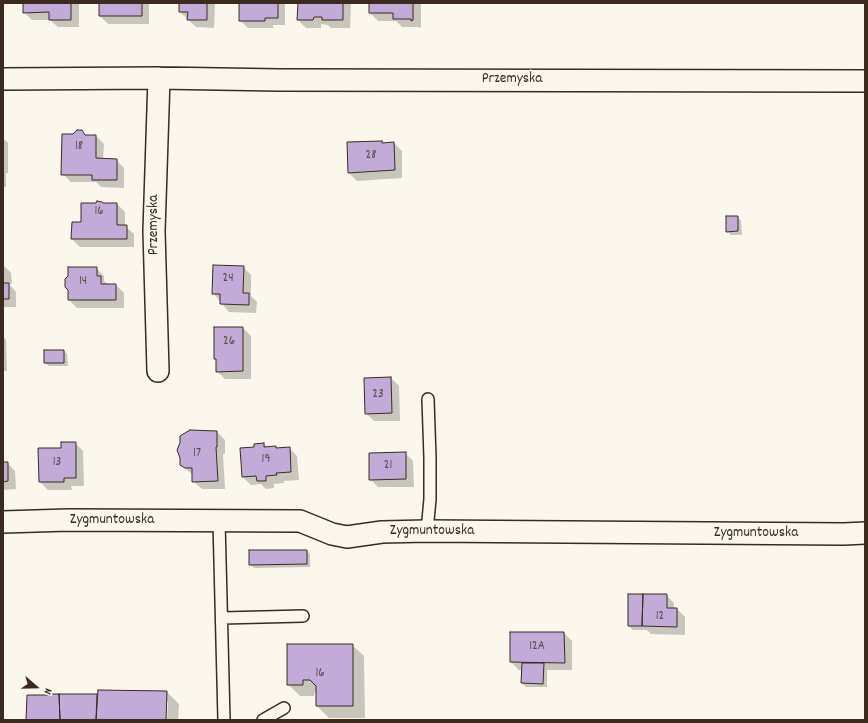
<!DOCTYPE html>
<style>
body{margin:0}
#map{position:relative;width:868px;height:723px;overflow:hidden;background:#fbf7ec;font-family:Dekko,sans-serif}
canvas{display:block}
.frame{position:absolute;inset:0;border:4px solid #3b2a1e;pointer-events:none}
.north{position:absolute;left:16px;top:667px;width:40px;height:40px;-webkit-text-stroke:3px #fbf7ec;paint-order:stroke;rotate:110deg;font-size:11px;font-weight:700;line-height:16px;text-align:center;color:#3b2a1e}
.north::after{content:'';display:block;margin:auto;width:14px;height:18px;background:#3b2a1e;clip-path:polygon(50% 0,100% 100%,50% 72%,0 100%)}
</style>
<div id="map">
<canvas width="868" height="723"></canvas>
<div class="frame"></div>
<div class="north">N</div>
</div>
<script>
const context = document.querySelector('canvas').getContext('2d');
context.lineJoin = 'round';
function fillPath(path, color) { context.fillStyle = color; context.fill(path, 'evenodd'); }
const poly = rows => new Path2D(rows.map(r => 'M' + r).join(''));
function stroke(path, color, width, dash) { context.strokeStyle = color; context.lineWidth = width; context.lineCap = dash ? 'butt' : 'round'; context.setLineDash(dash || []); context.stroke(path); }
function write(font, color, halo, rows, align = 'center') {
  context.font = font + ' Dekko,sans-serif'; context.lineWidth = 3; context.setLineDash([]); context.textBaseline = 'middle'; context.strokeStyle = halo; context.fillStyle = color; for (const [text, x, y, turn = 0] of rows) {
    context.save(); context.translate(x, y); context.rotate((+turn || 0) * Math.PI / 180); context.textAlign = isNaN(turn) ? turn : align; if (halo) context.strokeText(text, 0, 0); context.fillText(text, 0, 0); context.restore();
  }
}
const shadow = poly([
 [24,3,79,3,79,27,58,27,50,20,32,20,24,12],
 [100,3,149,3,149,24,108,24,100,16],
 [180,3,215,3,214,28,196,27,180,12],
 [240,3,285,3,285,25,273,25,273,28,248,28,240,20],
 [299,3,351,3,350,28,331,28,328,25,321,24,321,28,306,28,298,20],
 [370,3,421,3,421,28,418,27,402,27,396,21,378,21,370,13],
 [96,136,104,144,103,160,116,160,124,168,124,188,101,187,96,182,71,182,63,174],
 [3,138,8,143,8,173,6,173,6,187,3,187],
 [394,143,402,151,402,178,357,181,349,173],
 [103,204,117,204,125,212,125,226,134,234,134,247,80,247,72,239,82,223],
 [738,217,741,221,742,235,731,235,727,231],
 [3,265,11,273,12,284,10,284,10,285,16,292,16,307,3,307],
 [243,267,251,275,251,296,257,302,256,313,229,312,213,293],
 [96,268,104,276,104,281,109,285,116,285,124,293,124,308,77,308,69,300],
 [215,328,243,328,251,336,251,379,225,379,217,371,217,361,215,359],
 [3,336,6,340,7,371,3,371],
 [64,351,67,354,68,366,49,366,45,363],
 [391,378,399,386,400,421,374,421,366,413],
 [217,432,225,440,225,454,223,454,225,489,202,489,193,481,193,475,181,465],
 [75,443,83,451,84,486,71,486,72,490,48,490,40,482,62,449],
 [264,444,267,447,276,447,277,449,289,448,297,456,299,480,284,481,284,483,274,484,274,488,266,489,261,484,251,485,243,477,241,449,255,448],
 [405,453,413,461,414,487,378,487,370,479],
 [3,463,7,463,15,471,16,489,3,490],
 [307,551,310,554,310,567,254,568,250,564],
 [666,595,674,603,674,609,677,609,685,617,685,635,651,634,647,630,633,630,629,626],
 [564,633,572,641,572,670,547,670,547,687,526,687,522,683,523,670,519,670,511,662],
 [352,645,364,656,365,718,329,718,317,706,317,692,315,692,314,696,300,696,288,684],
 [167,692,179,704,178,720,167,720,168,702,166,702,165,720,27,720,28,696,98,695]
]);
const building = poly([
 [23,3,71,3,71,20,49,20,49,12,23,13,23,3],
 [99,3,142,3,142,16,99,16,99,3],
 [179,3,207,3,207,20,187,20,188,12,179,12,179,3],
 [239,3,278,3,278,18,265,18,265,21,239,21,239,3],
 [298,3,343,3,343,20,322,20,322,17,314,17,313,20,297,20,298,3],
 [369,3,413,3,413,20,411,21,411,19,393,19,393,13,369,13,369,3],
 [77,130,82,130,85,135,96,135,96,158,117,159,117,180,92,180,92,175,61,175,62,134,73,134,77,130],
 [382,141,382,143,394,142,395,170,348,173,347,142,382,141],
 [97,201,102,202,103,203,117,203,117,225,127,225,127,239,71,239,72,222,81,222,81,203,96,203,97,201],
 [726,216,738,216,738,231,726,232,726,216],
 [213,265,244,266,243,293,249,293,249,305,220,304,220,294,212,294,213,265],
 [68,267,97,267,97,276,101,276,101,284,116,284,116,300,68,300,68,290,65,287,65,279,68,276,68,267],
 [3,283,9,283,9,299,3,299,3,283],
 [214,327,243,327,243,371,216,372,216,359,214,359,214,327],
 [44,350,64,350,64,363,44,363,44,350],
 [391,377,392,413,365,414,364,378,391,377],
 [190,430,217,431,217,447,216,447,218,481,192,482,192,468,185,468,180,465,180,458,177,450,180,443,180,436,190,430],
 [61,442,76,442,76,478,64,478,64,482,39,482,38,448,61,448,61,442],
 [264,443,264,447,276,446,276,448,290,447,291,472,276,473,277,475,266,476,266,481,257,481,256,476,242,477,240,448,254,447,254,444,264,443],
 [406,452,406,479,369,480,369,453,406,452],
 [3,462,8,462,8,481,3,482,3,462],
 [249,550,307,550,307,564,249,565,249,550],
 [628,594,643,594,642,626,628,626,628,594],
 [643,594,667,594,667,608,677,608,677,627,642,626,643,594],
 [510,632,564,632,565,663,510,662,510,632],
 [287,644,353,644,353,706,316,706,316,686,310,680,303,680,303,685,287,685,287,644],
 [522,663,544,663,543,684,521,683,522,663],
 [98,690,167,691,166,720,96,720,98,690],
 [50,694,59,694,60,720,26,720,27,695,50,695,50,694],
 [59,694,97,694,96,720,60,720,59,694]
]);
const lane = poly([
 [219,521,224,720],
 [427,531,430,499,430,458,428,399],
 [222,618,303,616],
 [263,720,284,708]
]);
const street = poly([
 [3,79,159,78,279,80,865,81],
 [158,371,154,231,159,78],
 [3,522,68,520,300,521,332,534,347,537,382,532,427,531,844,534,865,533]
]);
const numberNames = [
 ["18",79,147],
 ["28",371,156],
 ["16",99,212],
 ["24",228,279],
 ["14",83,282],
 ["26",229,342],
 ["23",378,395],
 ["17",197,454],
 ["19",266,460],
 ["13",57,463],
 ["21",388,466],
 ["12",660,617],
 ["12A",537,647],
 ["16",320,674]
];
const streetNames = [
 ["Przemyska",512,80],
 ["Przemyska",155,225,-90],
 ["Zygmuntowska",112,521],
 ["Zygmuntowska",432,532],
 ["Zygmuntowska",756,534]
];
fillPath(shadow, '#0003');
fillPath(building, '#c2aad9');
stroke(building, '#3b2a1e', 1);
stroke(lane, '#3b2a1e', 14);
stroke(street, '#3b2a1e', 24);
stroke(lane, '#fbf7ec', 11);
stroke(street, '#fbf7ec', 21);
write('13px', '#5d4a4d', null, numberNames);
write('15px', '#3b2a1e', '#fbf7ec', streetNames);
</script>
